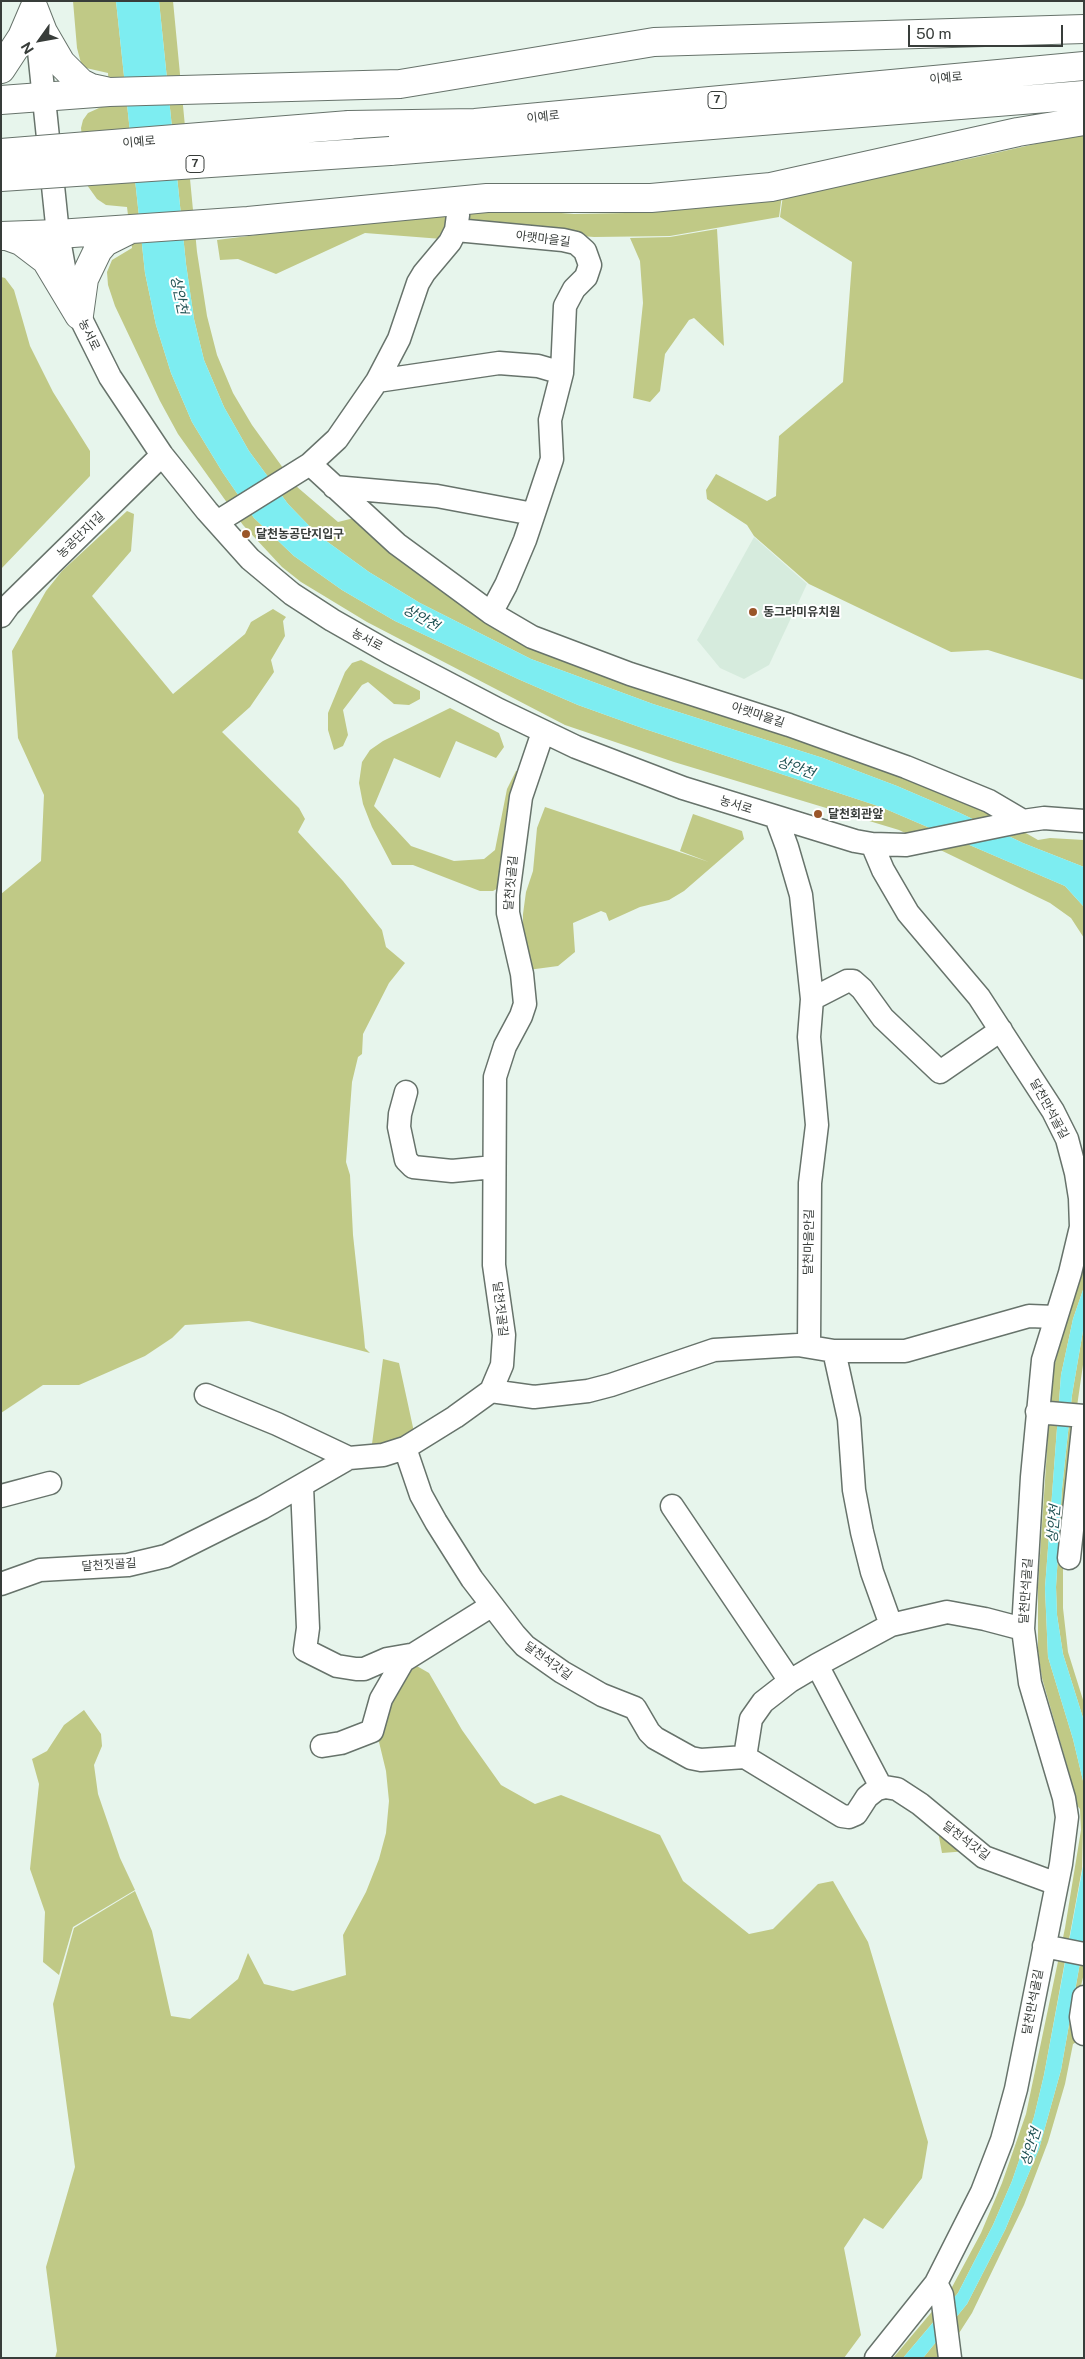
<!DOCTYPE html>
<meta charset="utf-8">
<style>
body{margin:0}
#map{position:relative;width:1085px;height:2359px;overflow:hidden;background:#e7f5ec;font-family:"Public Sans",sans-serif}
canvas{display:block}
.frame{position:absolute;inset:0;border:2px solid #383d3a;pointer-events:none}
.north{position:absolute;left:15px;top:15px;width:50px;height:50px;-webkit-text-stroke:4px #fff;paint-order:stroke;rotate:238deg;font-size:14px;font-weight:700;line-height:20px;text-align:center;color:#383d3a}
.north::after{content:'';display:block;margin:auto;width:18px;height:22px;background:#383d3a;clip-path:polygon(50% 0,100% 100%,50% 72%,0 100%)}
.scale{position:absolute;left:908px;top:25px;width:155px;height:22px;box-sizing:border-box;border:2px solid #383d3a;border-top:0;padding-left:6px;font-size:15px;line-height:18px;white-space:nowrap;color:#383d3a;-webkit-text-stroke:4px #fff;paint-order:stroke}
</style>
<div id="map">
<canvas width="1085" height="2359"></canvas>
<div class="frame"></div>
<div class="north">N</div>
<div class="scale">50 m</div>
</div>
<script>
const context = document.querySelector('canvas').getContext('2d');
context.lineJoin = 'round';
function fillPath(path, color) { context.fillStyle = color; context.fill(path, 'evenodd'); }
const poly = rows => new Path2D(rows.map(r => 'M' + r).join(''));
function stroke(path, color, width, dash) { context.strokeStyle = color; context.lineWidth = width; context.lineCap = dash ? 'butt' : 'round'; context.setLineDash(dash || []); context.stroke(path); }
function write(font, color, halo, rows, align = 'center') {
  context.font = font + ' "Public Sans","Noto Sans KR",sans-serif'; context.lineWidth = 4; context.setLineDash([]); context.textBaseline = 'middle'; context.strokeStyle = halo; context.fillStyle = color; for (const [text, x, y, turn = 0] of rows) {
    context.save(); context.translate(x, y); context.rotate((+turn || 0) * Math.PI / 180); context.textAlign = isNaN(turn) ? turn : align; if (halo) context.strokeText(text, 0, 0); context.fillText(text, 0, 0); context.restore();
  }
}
const built = poly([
 [754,537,807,584,769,665,744,679,720,668,697,640]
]);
const green = poly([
 [73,1,116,1,145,273,156,325,171,373,192,422,223,473,254,518,294,556,342,590,395,621,518,679,578,705,645,729,881,807,1065,886,1084,907,1084,938,1071,918,1050,903,899,830,674,762,565,725,367,622,301,582,282,567,243,525,178,434,160,401,115,306,108,285,107,272,112,260,132,248,127,207,106,205,97,199,87,185,81,128,83,120,88,113,110,103,108,73,86,68,81,63,77,48],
 [159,1,173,1,197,252,207,316,217,355,233,393,252,425,296,486,338,522,354,518,489,619,984,809,1038,840,1050,838,1084,840,1084,867,1023,843,960,813,897,786,823,758,653,704,531,659,420,603,369,572,318,535,288,504,249,451,224,407,204,360,194,319,186,264],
 [1084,133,1084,680,988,650,951,652,809,584,754,536,747,525,707,499,706,490,716,474,767,501,776,496,779,436,843,382,852,262,780,217,783,195,973,158],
 [782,195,779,217,670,236,594,237,484,228,473,222,466,214,442,239,365,233,276,274,238,259,220,260,217,240,264,234,395,210,484,207,574,214,626,213,672,210],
 [717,229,724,346,694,318,689,320,665,354,660,391,650,402,633,398,643,303,640,261,630,238,670,237],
 [1,277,5,278,14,290,30,346,53,392,90,451,90,476,1,569],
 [127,511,134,514,131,551,92,596,173,694,245,634,251,622,273,609,286,617,283,621,285,636,271,660,274,672,250,707,222,732,299,808,305,819,298,832,343,881,382,930,386,947,405,963,389,983,363,1034,362,1054,358,1057,352,1082,346,1162,350,1175,353,1235,364,1336,365,1348,370,1353,249,1321,185,1325,172,1338,145,1356,79,1385,43,1385,1,1413,1,894,41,861,44,795,18,738,12,651,46,591,62,571],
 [361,660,420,691,420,699,409,705,394,704,368,682,362,685,343,710,348,735,343,746,334,750,328,730,328,713,345,672,352,663],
 [450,708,499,733,504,747,496,758,456,741,440,778,394,758,374,806,411,846,454,861,484,859,495,850,507,789,516,771,523,770,500,887,493,891,480,891,413,865,392,865,372,827,363,804,359,783,362,762,370,750,383,741],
 [545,807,709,862,680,851,693,814,742,831,744,839,684,891,669,900,640,907,609,921,606,913,601,911,573,923,575,952,558,966,528,970,523,942,523,914,526,892,533,871,537,828],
 [1084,1266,1084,1287,1073,1319,1061,1375,1045,1588,1048,1657,1073,1739,1084,1785,1082,1869,1044,2075,1034,2117,1012,2181,993,2225,958,2293,903,2358,893,2358,951,2289,981,2233,1002,2183,1026,2114,1065,1928,1081,1830,1080,1809,1075,1803,1070,1776,1042,1678,1038,1651,1038,1586,1052,1375,1065,1324],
 [1084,1325,1084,1358,1074,1427,1063,1560,1063,1608,1068,1652,1084,1703,1084,1721,1063,1654,1057,1615,1056,1587,1062,1489,1072,1395],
 [383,1359,399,1363,414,1432,402,1439,381,1444,372,1444],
 [415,1665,429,1673,462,1730,501,1785,535,1804,561,1795,660,1835,683,1881,749,1934,773,1929,818,1884,833,1881,868,1942,928,2142,922,2178,883,2229,864,2218,844,2248,861,2335,844,2358,55,2358,57,2351,46,2267,75,2167,53,2004,74,1928,135,1891,152,1931,171,2016,190,2019,238,1979,248,1953,264,1984,293,1991,346,1975,343,1935,366,1892,379,1859,386,1833,389,1801,386,1771,379,1742,383,1714],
 [84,1710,101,1734,102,1746,94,1765,98,1794,120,1858,135,1890,73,1927,59,1975,43,1962,45,1912,30,1869,39,1784,32,1759,47,1751,64,1725],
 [937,1826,968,1851,942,1853],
 [1084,1940,1084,1973,1076,2007,1078,2041,1073,2044,1065,2084,1048,2142,1024,2205,972,2313,943,2358,923,2358,967,2304,1005,2230,1039,2149,1061,2070]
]);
const water = poly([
 [116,1,159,1,186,264,194,319,204,360,224,407,249,451,288,504,318,535,369,572,420,603,531,659,653,704,823,758,897,786,960,813,1023,843,1084,867,1084,907,1065,886,881,807,645,729,578,705,518,679,395,621,342,590,294,556,254,518,223,473,192,422,171,373,156,325,145,273],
 [1084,1287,1084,1325,1072,1395,1062,1489,1056,1587,1057,1615,1063,1654,1084,1721,1084,1785,1073,1739,1048,1657,1045,1588,1061,1375,1073,1319],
 [1084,1861,1084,1940,1061,2070,1039,2149,1005,2230,967,2304,923,2358,903,2358,958,2293,993,2225,1012,2181,1034,2117,1044,2075]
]);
const minor = poly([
 [36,22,58,234,65,273,79,315,110,377,162,455,207,511,250,559,292,594,332,620,390,653,499,710,576,747,683,788,855,841,872,844,906,845,1023,821,1044,818,1084,821],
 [456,230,563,240,576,243,585,251,590,265,586,277,574,289,565,306,562,373,550,420,552,459,525,540,506,585,491,613],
 [377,381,499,363,538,366,562,373],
 [310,464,397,544,491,613,532,637,630,674,789,725,906,767,989,801,1023,821],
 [334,487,437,496,533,514],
 [217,522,310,464,337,439,377,381,399,339,418,283,424,273,450,242,456,230,458,215],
 [1,616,9,605,162,455],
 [776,817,787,847,801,895,812,999,809,1037,817,1125,810,1183,809,1346],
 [872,844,883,870,908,913,979,997,1053,1111,1067,1139,1076,1173,1080,1198,1081,1227,1070,1273,1043,1360,1032,1477,1023,1629,1030,1683,1064,1798,1067,1817,1061,1864,1016,2089,1002,2140,982,2192,936,2283,876,2358],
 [812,999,847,981,853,981,862,989,883,1018,940,1072,1001,1030],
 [406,1092,400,1114,399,1127,406,1160,413,1167,452,1171,494,1167],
 [834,1351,849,1419,854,1490,862,1532,872,1572,891,1625],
 [491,1391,534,1397,588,1391,611,1385,714,1350,798,1345,834,1351,905,1351,1029,1316,1055,1317],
 [206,1395,277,1424,349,1458],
 [1037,1412,1084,1416],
 [405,1448,421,1495,436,1522,472,1579,515,1635,525,1646,562,1672,602,1695,635,1708,649,1732,655,1738,691,1758,701,1760,745,1757,842,1816,849,1817,856,1814,867,1797,877,1789,885,1787,897,1789,920,1804,984,1857,1057,1884],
 [302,1486,308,1628,305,1650,337,1666,356,1669,364,1669,387,1659,410,1655],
 [1,1496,50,1483],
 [672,1506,790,1681],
 [1069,1558,1084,1419],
 [1,1584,40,1570,128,1565,166,1556,262,1508,349,1458,383,1455,405,1448,455,1417,491,1391,502,1365,504,1335,494,1265,495,1077,505,1046,521,1016,525,1004,522,974,508,913,508,895,521,797,543,732],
 [817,1665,881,1787],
 [322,1746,341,1743,372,1731,381,1699,403,1661,491,1606],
 [745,1757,751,1719,763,1702,790,1681,817,1665,891,1625,947,1612,985,1619,1023,1629],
 [1044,1946,1084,1954],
 [1084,1997,1081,2017,1084,2034],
 [936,2283,942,2295,950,2358]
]);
const highway = poly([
 [34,9,43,32,61,63,81,83,91,88,105,91],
 [1,69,22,37,34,9],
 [1,100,109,92,400,84,654,42,1084,29],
 [349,125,475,123,1084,66],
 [390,151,1084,95],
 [1,236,58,234,248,221,487,198,651,198,771,187,1018,132,1084,121],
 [7,236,21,241,46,260,79,315],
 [79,315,84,279,98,250,105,242,127,231]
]);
const highwayBridge = poly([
 [1,153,349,125],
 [1,177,390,151]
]);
const markers = [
 [246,534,5,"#9a5629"],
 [753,612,5,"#9a5629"],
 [818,814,5,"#9a5629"]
];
const shields = [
 [717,100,18],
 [195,164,18]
];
const shieldNames = [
 ["7",717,100],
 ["7",195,164]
];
const streetNames = [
 ["이예로",946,78,-5],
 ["이예로",543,117,-6],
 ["이예로",139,142,-5],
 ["아랫마을길",543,239,7],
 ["농서로",89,335,64],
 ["농공단지1길",81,535,-44],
 ["농서로",367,640,28],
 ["아랫마을길",758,715,18],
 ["농서로",736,805,17],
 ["달천짓골길",511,883,-85],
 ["달천만석골길",1049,1109,61],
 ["달천마을안길",809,1242,-89],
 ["달천짓골길",500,1309,83],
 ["달천짓골길",109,1565,-4],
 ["달천만석골길",1026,1591,-86],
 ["달천석갓길",548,1661,36],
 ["달천석갓길",966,1841,37],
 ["달천만석골길",1033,2002,-79]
];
const poiNames = [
 ["달천농공단지입구",256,534],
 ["동그라미유치원",763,612],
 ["달천회관앞",828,814]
];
const waterNames = [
 ["상안천",179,295,78],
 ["상안천",421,618,30],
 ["상안천",796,768,20],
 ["상안천",1054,1524,-85],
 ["상안천",1031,2147,-72]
];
fillPath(built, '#d6ebdd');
fillPath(green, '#c0c986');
fillPath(water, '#7dedf1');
stroke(minor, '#67736b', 25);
stroke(highway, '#67736b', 30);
stroke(minor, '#fff', 22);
stroke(highway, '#fff', 28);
stroke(highwayBridge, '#67736b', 30, []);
stroke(highwayBridge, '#fff', 28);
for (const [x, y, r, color] of markers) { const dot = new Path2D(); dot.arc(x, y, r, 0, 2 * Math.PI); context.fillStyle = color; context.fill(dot); stroke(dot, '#fff', 2); }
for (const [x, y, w] of shields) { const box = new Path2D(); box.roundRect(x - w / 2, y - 8.5, w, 17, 4); context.fillStyle = '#fff'; context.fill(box); stroke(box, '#383d3a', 1); }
write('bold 11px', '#383d3a', null, shieldNames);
write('12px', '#383d3a', '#fff', streetNames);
write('bold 12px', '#383d3a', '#fff', poiNames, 'left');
write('italic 14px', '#205254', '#fff', waterNames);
</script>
